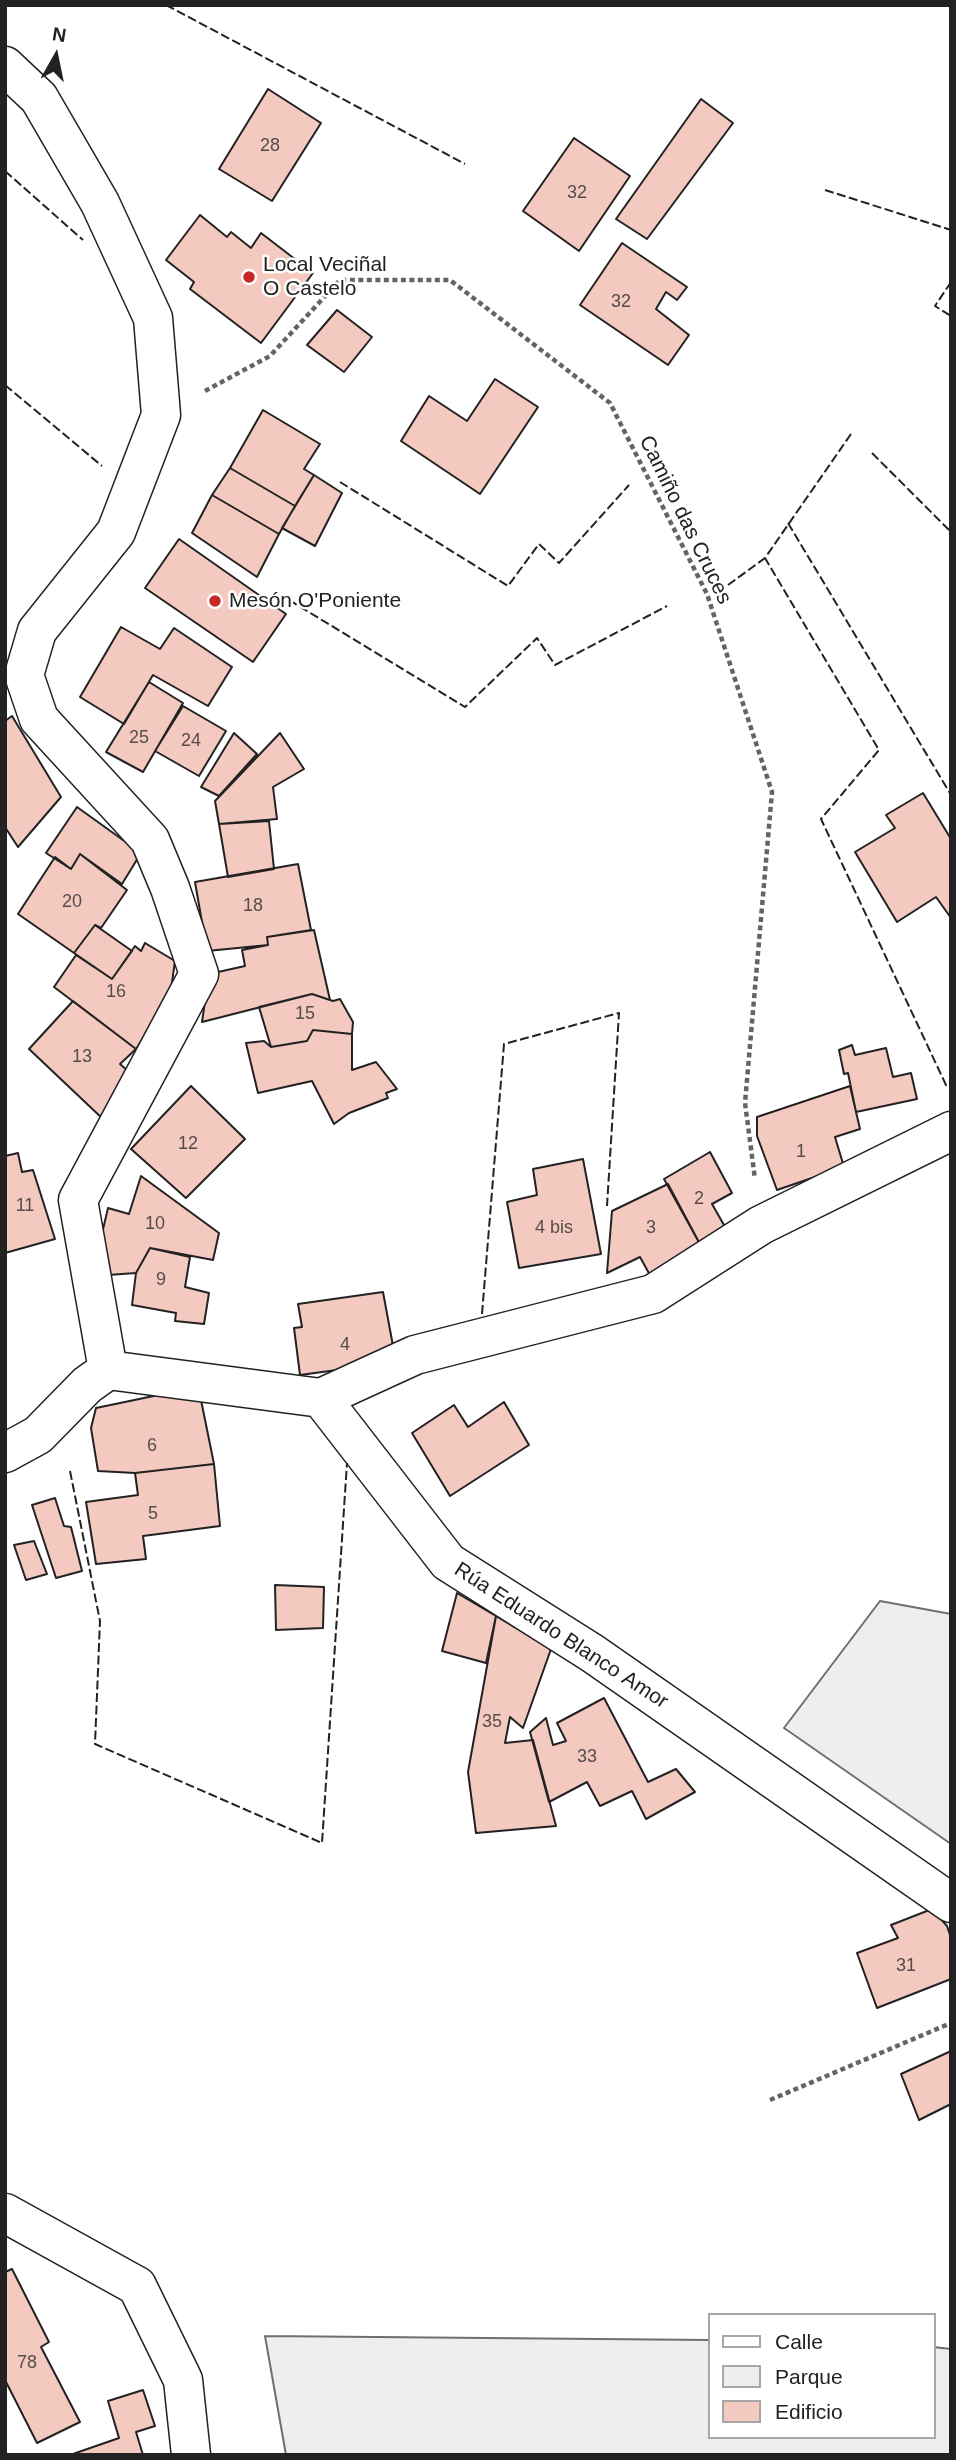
<!DOCTYPE html>
<meta charset="utf-8">
<style>
body{margin:0}
#map{position:relative;width:956px;height:2460px;overflow:hidden;background:#fff;font-family:Helvetica,sans-serif}
canvas{display:block}
.frame{position:absolute;inset:0;border:7px solid #222;pointer-events:none}
.legend{position:absolute;left:708px;top:2313px;width:228px;height:126px;box-sizing:border-box;background:#fff;border:2px solid #a7a7a7;margin:0;padding:9px 12px;list-style:none;font-size:21px;color:#222}
.legend li{display:flex;align-items:center;gap:14px;height:35px}
.legend b{width:35px;border:2px solid #a7a7a7}
.north{position:absolute;left:21px;top:21px;width:70px;height:70px;-webkit-text-stroke:5px #fff;paint-order:stroke;rotate:9deg;font-size:19px;font-weight:700;line-height:28px;text-align:center;color:#222}
.north::after{content:'';display:block;margin:auto;width:24px;height:32px;background:#222;clip-path:polygon(50% 0,100% 100%,50% 72%,0 100%)}
</style>
<div id="map">
<canvas width="956" height="2460"></canvas>
<div class="frame"></div>
<ul class="legend">
<li><b style="height:9px;background:#fff"></b>Calle</li>
<li><b style="height:19px;background:#eee"></b>Parque</li>
<li><b style="height:19px;background:#f3c9c0"></b>Edificio</li>
</ul>
<div class="north">N</div>
</div>
<script>
const context = document.querySelector('canvas').getContext('2d');
context.lineJoin = 'round';
function fillPath(path, color) { context.fillStyle = color; context.fill(path, 'evenodd'); }
const poly = rows => new Path2D(rows.map(r => 'M' + r).join(''));
function stroke(path, color, width, dash) { context.strokeStyle = color; context.lineWidth = width; context.lineCap = dash ? 'butt' : 'round'; context.setLineDash(dash || []); context.stroke(path); }
function write(font, color, halo, rows, align = 'center') {
  context.font = font + ' Helvetica,sans-serif'; context.lineWidth = 5; context.setLineDash([]); context.textBaseline = 'middle'; context.strokeStyle = halo; context.fillStyle = color; for (const [text, x, y, turn = 0] of rows) {
    context.save(); context.translate(x, y); context.rotate((+turn || 0) * Math.PI / 180); context.textAlign = isNaN(turn) ? turn : align; if (halo) context.strokeText(text, 0, 0); context.fillText(text, 0, 0); context.restore();
  }
}
const green = poly([
 [880,1601,951,1614,951,1844,784,1728,880,1601],
 [265,2336,709,2340,709,2437,933,2437,933,2347,951,2349,951,2455,286,2455,265,2336]
]);
const building = poly([
 [268,89,321,123,272,201,219,169,268,89],
 [701,99,733,123,647,239,616,219,701,99],
 [574,138,630,176,579,251,523,211,574,138],
 [200,215,227,237,231,232,251,248,261,233,313,273,261,343,190,289,194,282,166,260,200,215],
 [622,243,687,287,677,300,666,292,656,309,689,335,668,365,580,305,622,243],
 [337,310,372,337,344,372,307,345,337,310],
 [495,379,538,407,480,494,401,441,429,396,467,421,495,379],
 [263,410,320,444,304,469,314,475,295,506,230,468,263,410],
 [230,468,295,506,279,534,212,495,230,468],
 [314,475,342,493,315,546,282,528,314,475],
 [212,495,279,534,257,577,192,533,212,495],
 [179,539,286,614,253,662,145,588,179,539],
 [121,627,160,649,174,628,232,667,208,706,153,675,124,724,80,697,121,627],
 [149,682,183,703,143,772,106,752,149,682],
 [183,706,226,731,199,776,155,751,183,706],
 [12,716,61,797,18,847,5,827,5,721,12,716],
 [234,733,257,754,219,796,201,787,234,733],
 [280,733,304,769,273,787,277,819,219,824,215,801,280,733],
 [923,793,951,839,951,918,936,897,897,922,855,852,895,828,886,815,923,793],
 [77,807,141,853,122,884,80,854,71,869,46,853,77,807],
 [269,821,274,869,228,877,219,824,269,821],
 [80,854,127,890,101,928,95,925,74,953,18,914,55,857,71,869,80,854],
 [298,864,311,930,267,937,268,945,207,951,195,882,298,864],
 [95,925,132,951,112,979,74,953,95,925],
 [314,930,330,1000,312,994,202,1022,209,974,245,966,242,950,268,945,267,937,314,930],
 [145,943,175,961,170,997,136,1049,54,987,76,955,112,979,135,946,141,951,145,943],
 [312,994,333,1001,340,999,353,1022,352,1034,313,1030,307,1041,271,1047,259,1007,312,994],
 [73,1001,136,1049,120,1064,136,1078,104,1120,29,1049,73,1001],
 [313,1030,352,1034,352,1070,376,1062,397,1089,386,1093,388,1098,349,1113,334,1124,312,1081,258,1093,246,1043,264,1041,271,1047,307,1041,313,1030],
 [852,1045,855,1055,886,1048,893,1077,911,1073,917,1099,856,1112,848,1073,844,1074,839,1050,852,1045],
 [191,1086,245,1139,186,1198,131,1149,191,1086],
 [850,1086,860,1129,835,1137,844,1167,777,1190,757,1136,757,1117,850,1086],
 [710,1152,732,1193,712,1204,728,1232,701,1246,664,1179,710,1152],
 [18,1153,22,1172,33,1170,55,1239,5,1253,5,1156,18,1153],
 [583,1159,601,1254,519,1268,507,1202,537,1195,533,1169,583,1159],
 [141,1176,219,1233,213,1260,150,1248,136,1273,108,1275,101,1238,108,1208,129,1214,141,1176],
 [668,1184,701,1246,651,1277,640,1257,607,1273,612,1211,668,1184],
 [150,1248,190,1257,185,1287,209,1293,204,1324,175,1321,176,1313,132,1305,136,1273,150,1248],
 [383,1292,396,1362,300,1375,294,1328,302,1327,298,1304,383,1292],
 [168,1393,200,1395,214,1464,135,1473,98,1471,91,1428,96,1408,168,1393],
 [504,1402,529,1445,450,1496,412,1433,454,1405,468,1427,504,1402],
 [214,1464,220,1526,143,1536,146,1559,96,1564,86,1502,138,1495,135,1473,214,1464],
 [55,1498,64,1526,71,1527,82,1571,56,1578,32,1505,55,1498],
 [34,1541,47,1574,26,1580,14,1545,34,1541],
 [275,1585,324,1587,323,1628,276,1630,275,1585],
 [457,1593,496,1616,486,1663,442,1651,457,1593],
 [496,1616,551,1649,523,1728,510,1717,505,1743,533,1740,556,1826,476,1833,468,1772,496,1616],
 [604,1698,648,1782,676,1769,695,1792,646,1819,632,1791,600,1806,587,1782,549,1802,530,1732,546,1718,553,1745,566,1741,557,1723,604,1698],
 [932,1909,947,1926,951,1938,951,1979,877,2008,857,1953,898,1938,891,1925,932,1909],
 [951,2051,951,2104,919,2120,901,2074,951,2051],
 [12,2269,49,2342,41,2347,80,2422,37,2443,5,2380,5,2272,12,2269],
 [143,2390,155,2426,136,2432,143,2455,70,2455,119,2438,108,2401,143,2390]
]);
const path = poly([
 [205,391,270,356,340,280,450,280,610,403,707,594,772,792,745,1103,755,1179],
 [770,2100,951,2023]
]);
const minor = poly([
 [5,66,39,98,100,203,153,318,161,415,116,532,37,631,24,675,39,719,150,840,170,888,199,974,78,1200,108,1370],
 [108,1370,321,1398,448,1562,592,1653,951,1903],
 [321,1398,415,1355,653,1294,761,1225,951,1131],
 [5,1453,38,1435,87,1385,108,1370],
 [5,2213,137,2286,183,2380,191,2455]
]);
const fence = poly([
 [166,5,465,164],
 [5,171,83,240],
 [825,190,951,230],
 [951,282,935,306,951,316],
 [5,385,102,466],
 [851,434,765,558,879,750,821,819,946,1085,951,1083],
 [872,453,951,532],
 [340,482,508,586,539,544,559,563,629,485],
 [788,523,951,795],
 [728,585,765,558],
 [289,600,465,707,537,638,555,665,667,606],
 [482,1314,504,1044,619,1013,607,1206],
 [70,1471,100,1621,95,1744,322,1843,347,1463]
]);
const markers = [
 [249,277,7,"#c62828"],
 [215,601,7,"#c62828"]
];
const numberNames = [
 ["28",270,146],
 ["32",577,193],
 ["32",621,302],
 ["25",139,738],
 ["24",191,741],
 ["20",72,902],
 ["18",253,906],
 ["16",116,992],
 ["15",305,1014],
 ["13",82,1057],
 ["12",188,1144],
 ["1",801,1152],
 ["2",699,1199],
 ["11",25,1206],
 ["10",155,1224],
 ["4 bis",554,1228],
 ["3",651,1228],
 ["9",161,1280],
 ["4",345,1345],
 ["6",152,1446],
 ["5",153,1514],
 ["35",492,1722],
 ["33",587,1757],
 ["31",906,1966],
 ["78",27,2363]
];
const poiNames = [
 ["Local Veciñal",263,265],
 ["O Castelo",263,289],
 ["Mesón O'Poniente",229,601]
];
const streetNames = [
 ["Camiño das Cruces",685,520,64],
 ["Rúa Eduardo Blanco Amor",561,1636,33]
];
fillPath(green, '#eee');
stroke(green, '#6f6f6f', 2);
fillPath(building, '#f3c9c0');
stroke(building, '#222', 2);
stroke(minor, '#222', 41);
stroke(path, '#646464', 4.5, [5, 3.5]);
stroke(minor, '#fff', 38);
stroke(fence, '#222', 2, [9, 3.5]);
for (const [x, y, r, color] of markers) { const dot = new Path2D(); dot.arc(x, y, r, 0, 2 * Math.PI); context.fillStyle = color; context.fill(dot); stroke(dot, '#fff', 2.5); }
write('18px', '#564c4a', null, numberNames);
write('21px', '#222', '#fff', poiNames, 'left');
write('21px', '#222', '#fff', streetNames);
</script>
